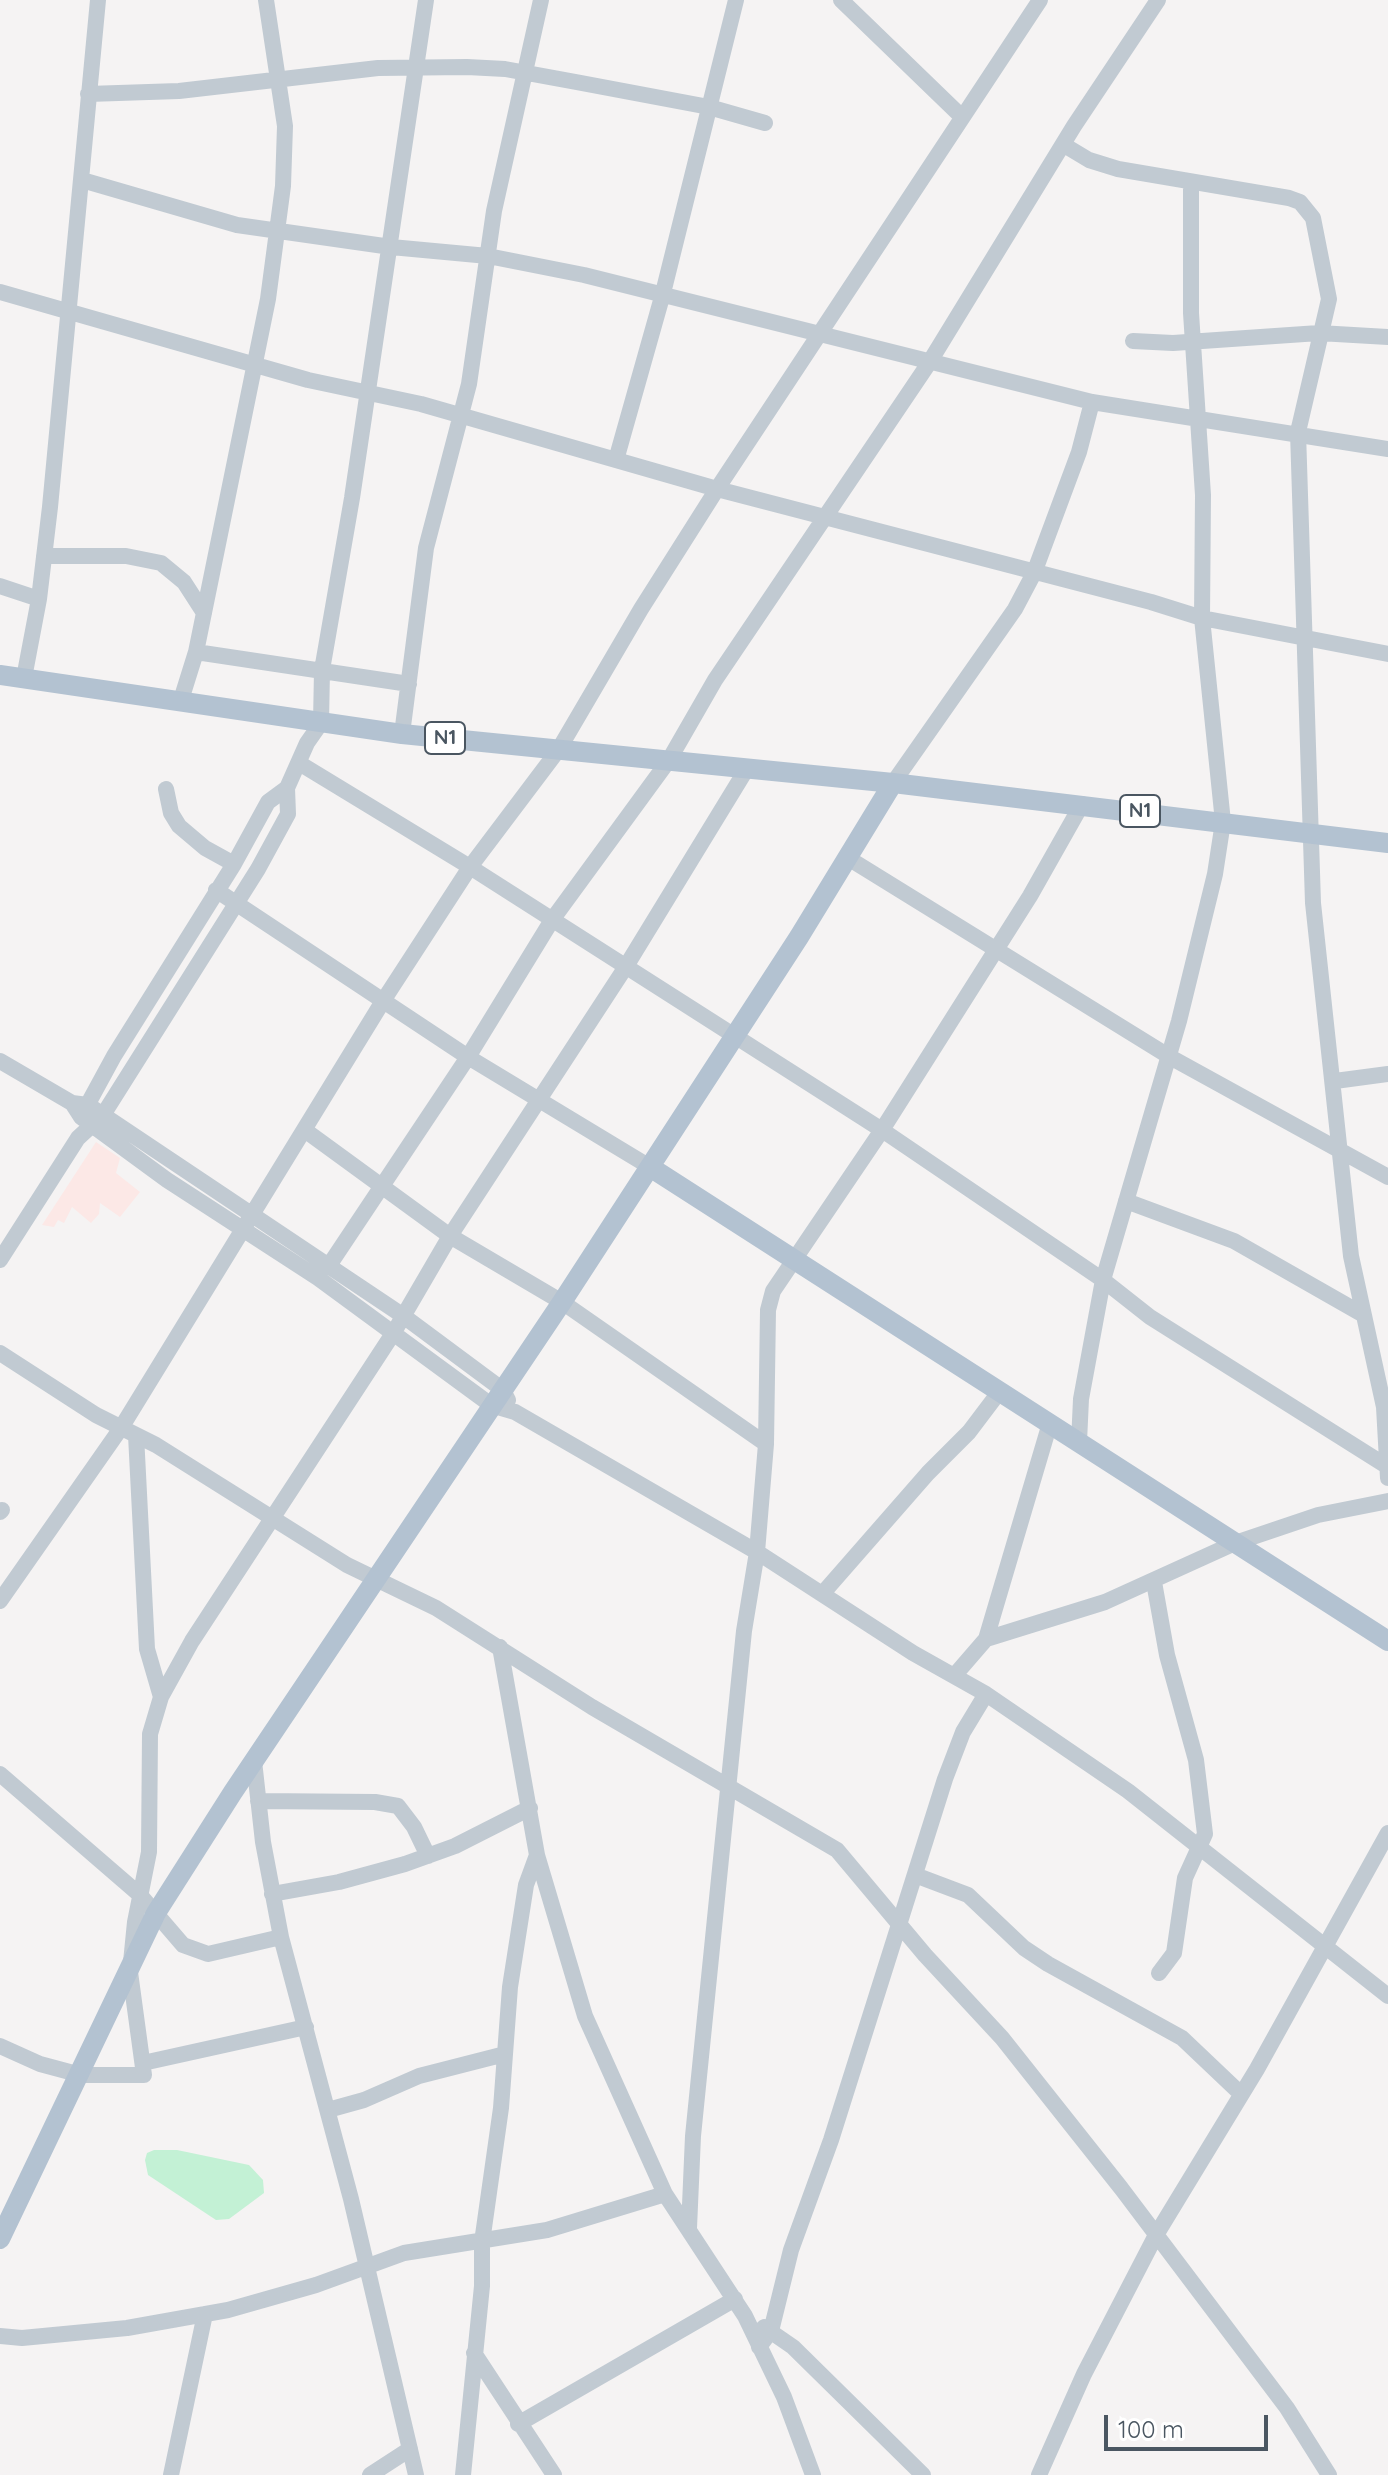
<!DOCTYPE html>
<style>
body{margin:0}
#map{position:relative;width:1388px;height:2475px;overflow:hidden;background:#f5f3f3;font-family:Quicksand,sans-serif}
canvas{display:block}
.scale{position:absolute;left:1104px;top:2415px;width:164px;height:36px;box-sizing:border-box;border:4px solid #4a5661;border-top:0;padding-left:10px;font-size:24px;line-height:28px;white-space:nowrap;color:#4a5661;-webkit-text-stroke:6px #fff;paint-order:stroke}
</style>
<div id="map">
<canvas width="1388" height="2475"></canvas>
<div class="scale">100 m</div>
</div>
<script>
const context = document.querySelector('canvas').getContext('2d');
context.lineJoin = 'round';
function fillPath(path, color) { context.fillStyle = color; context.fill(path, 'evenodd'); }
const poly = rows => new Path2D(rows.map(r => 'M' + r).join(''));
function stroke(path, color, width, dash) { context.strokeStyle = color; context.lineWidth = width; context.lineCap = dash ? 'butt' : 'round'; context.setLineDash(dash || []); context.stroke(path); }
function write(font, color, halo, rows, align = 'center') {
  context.font = font + ' Quicksand,sans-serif'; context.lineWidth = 8; context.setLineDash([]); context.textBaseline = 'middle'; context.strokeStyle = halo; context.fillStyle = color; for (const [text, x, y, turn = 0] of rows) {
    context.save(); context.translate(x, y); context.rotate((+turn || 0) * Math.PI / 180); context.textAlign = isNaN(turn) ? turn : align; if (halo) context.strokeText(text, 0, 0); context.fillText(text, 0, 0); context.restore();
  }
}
const medical = poly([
 [96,1142,120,1158,116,1173,140,1192,120,1217,100,1203,99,1214,91,1223,72,1207,64,1223,58,1220,54,1227,42,1225]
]);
const green = poly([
 [154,2150,177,2150,249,2165,263,2180,264,2193,229,2219,216,2220,148,2175,145,2160,147,2153]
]);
const minor = poly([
 [841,0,962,117],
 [88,94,179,91,378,68,467,67,505,69,576,82,709,107,765,123],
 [1064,145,1089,160,1118,169,1289,198,1300,202,1313,218,1329,299,1298,432,1313,903,1351,1256,1384,1407,1388,1478],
 [82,180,237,225,391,247,488,256,584,275,1092,402,1388,449],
 [0,292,308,380,421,404,717,489,1151,602,1202,618,1388,654],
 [1133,341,1173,343,1319,333,1388,337],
 [616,460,662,297,736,0],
 [44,556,126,556,161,563,184,582,204,613],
 [0,586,39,599],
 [196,652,409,684],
 [24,678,39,599,50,507,98,0],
 [181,700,196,652,268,299,283,186,285,126,266,0],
 [402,734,426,548,469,384,494,211,541,0],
 [299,763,470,867,882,1130,1103,1280,1150,1317,1385,1465],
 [893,783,1015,609,1034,573,1079,452,1092,402],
 [166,789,171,813,179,826,205,848,234,864],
 [848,858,1170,1057,1388,1177],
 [216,890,468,1057,650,1167],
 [0,1061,72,1103,81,1117,167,1180,318,1278,491,1405,515,1412,757,1552,913,1653,986,1694,1128,1791,1388,1996],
 [1335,1081,1388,1074],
 [72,1103,88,1105,402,1315,503,1390,508,1400],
 [83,1113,114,1056,234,864,268,802,287,788],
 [306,1131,450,1236,562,1302,766,1444],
 [1126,1201,1234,1241,1362,1314],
 [0,1260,78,1138,103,1115,258,869,288,814,287,788,307,743,321,723,322,670,352,498,426,0],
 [328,1267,468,1057,552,920,669,760,715,680,929,363,1074,126,1158,0],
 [0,1353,96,1415,156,1445,347,1565,436,1608,592,1707,837,1850,925,1955,1002,2038,1121,2188,1287,2408,1329,2475],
 [136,1435,147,1649,161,1697],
 [1079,1442,1081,1399,1103,1280,1179,1021,1215,874,1223,822,1202,618,1203,495,1191,313,1191,184],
 [0,1512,2,1510],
 [1154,1582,1167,1655,1196,1760,1205,1834,1185,1878,1174,1953,1159,1973],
 [823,1593,928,1473,969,1432,1000,1391],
 [0,1601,121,1428,383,1001,470,867,559,749,641,609,717,489,1040,0],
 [986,1639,1050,1423],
 [500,1647,537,1855,585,2016,665,2194,745,2316,784,2397,813,2475],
 [954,1676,986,1639,1105,1602,1235,1543,1318,1515,1388,1501],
 [254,1761,263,1842,281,1937,351,2199,416,2475],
 [0,1774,140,1895,183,1945,208,1954,281,1937],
 [258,1801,375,1802,398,1806,414,1827,428,1856],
 [915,1875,968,1895,1024,1948,1048,1964,1182,2038,1241,2094],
 [272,1894,339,1882,405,1864,455,1846,530,1808],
 [0,2046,40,2064,81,2075,144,2075,130,1972,135,1922,149,1852,150,1734,161,1697,192,1641,394,1332,450,1236,625,968,746,770],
 [143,2063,306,2027],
 [328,2110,364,2100,419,2076,505,2054],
 [689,2228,693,2136,744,1631,757,1552,766,1444,768,1310,773,1291,882,1130,1030,896,1082,804],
 [764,2327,793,2347,923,2475],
 [0,2336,22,2338,127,2328,228,2310,316,2285,404,2253,547,2230,665,2194],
 [759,2347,771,2331,791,2250,831,2140,945,1779,963,1732,986,1694],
 [474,2353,554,2475],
 [518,2424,735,2299],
 [171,2475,205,2314],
 [370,2475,410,2449],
 [463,2475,482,2286,482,2242,501,2108,510,1987,526,1885,537,1855],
 [1039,2475,1084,2374,1156,2235,1257,2069,1388,1833]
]);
const major = poly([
 [0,675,402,734,893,783,1388,843],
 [650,1167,1388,1641],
 [0,2239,156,1913,233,1792,562,1302,799,937,893,783]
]);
const shields = [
 [445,738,40],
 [1140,811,40]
];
const shieldNames = [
 ["N1",445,738],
 ["N1",1140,811]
];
fillPath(medical, '#fce8e6');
fillPath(green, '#c3f1d5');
stroke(minor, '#c1cad2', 16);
stroke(major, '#b3c2d1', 20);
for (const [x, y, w] of shields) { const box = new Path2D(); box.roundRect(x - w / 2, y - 16, w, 32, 6); context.fillStyle = '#fff'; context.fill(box); stroke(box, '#4a5661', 2); }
write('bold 20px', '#4a5661', null, shieldNames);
</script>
